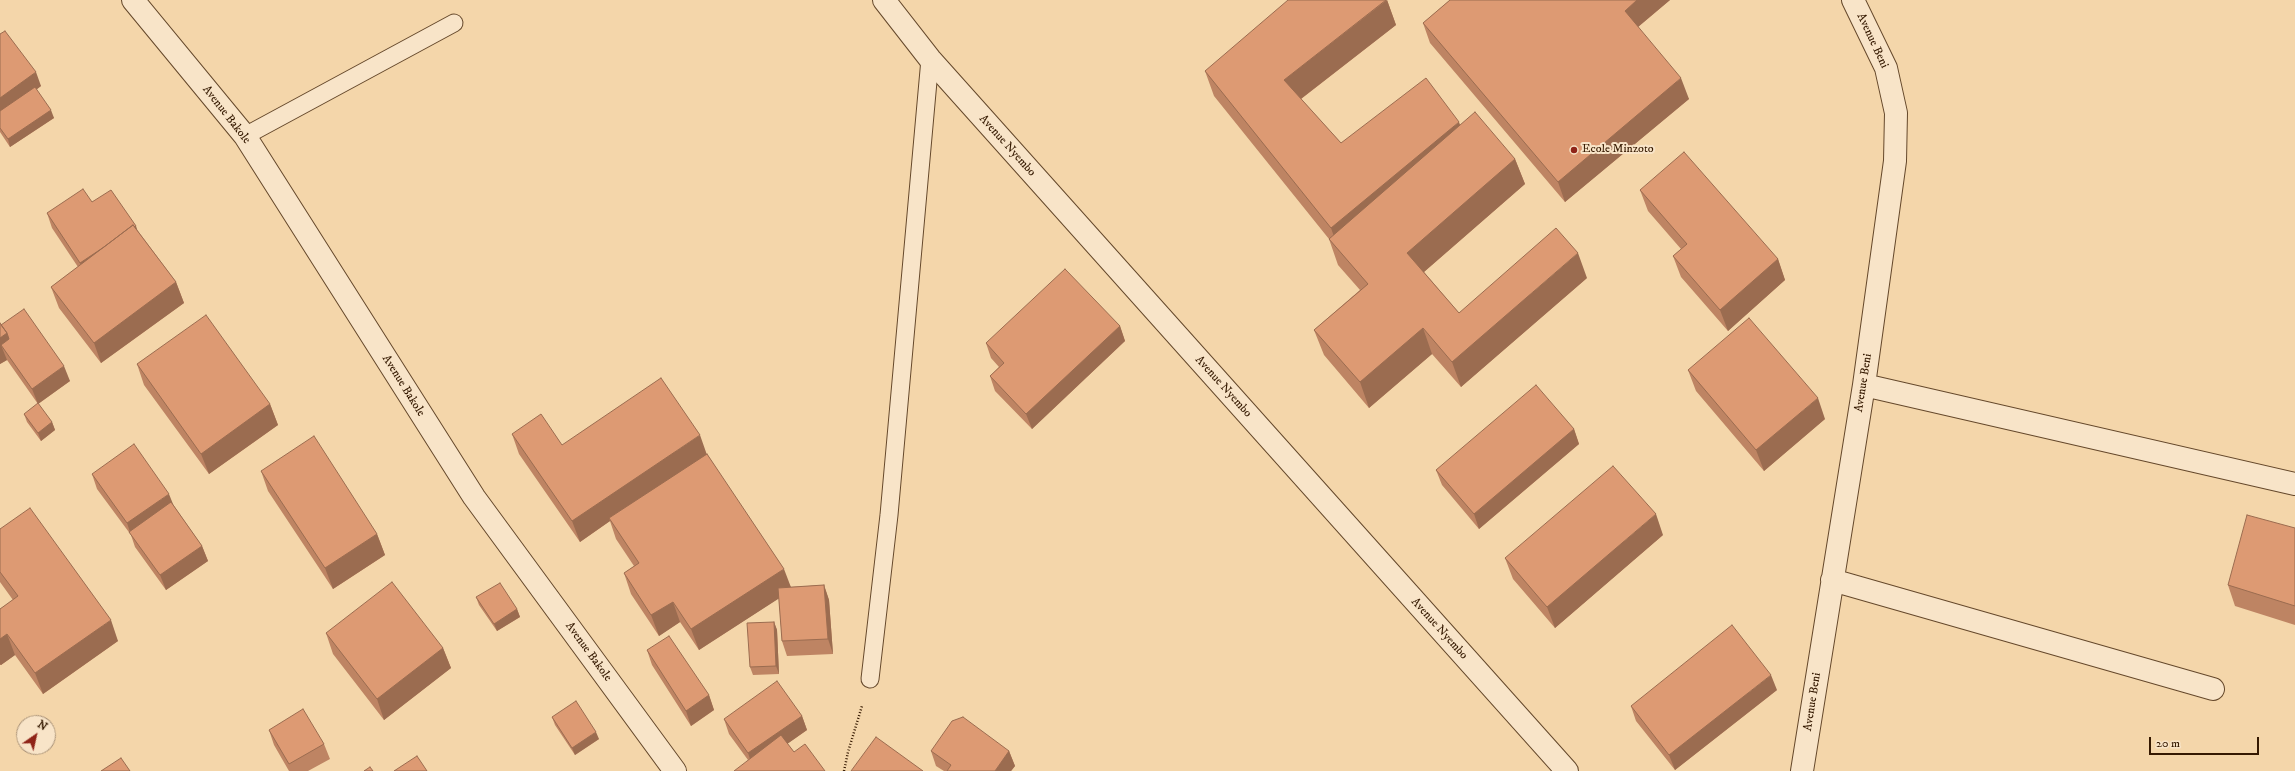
<!DOCTYPE html>
<style>
body{margin:0}
#map{position:relative;width:2295px;height:771px;overflow:hidden;background:#f4d6aa;font-family:"IM FELL DW Pica",serif}
canvas{display:block}
.north{position:absolute;left:16px;top:715px;width:40px;height:40px;box-sizing:border-box;background:#f8e4c8;border:1px solid #aa9378;border-radius:50%;rotate:34deg;font-size:11px;font-weight:700;line-height:16px;text-align:center;color:#351901}
.north::after{content:'';display:block;margin:auto;width:14px;height:18px;background:#8f2418;clip-path:polygon(50% 0,100% 100%,50% 72%,0 100%)}
.scale{position:absolute;left:2149px;top:737px;width:110px;height:18px;box-sizing:border-box;border:2px solid #351901;border-top:0;padding-left:5px;font-size:12px;line-height:14px;white-space:nowrap;color:#351901;-webkit-text-stroke:3px #f8e4c8;paint-order:stroke}
</style>
<div id="map">
<canvas width="2295" height="771"></canvas>
<div class="north">N</div>
<div class="scale">20 m</div>
</div>
<script>
const context = document.querySelector('canvas').getContext('2d');
context.lineJoin = 'round';
const poly = rows => new Path2D(rows.map(r => 'M' + r).join(''));
function stroke(path, color, width, dash) { context.strokeStyle = color; context.lineWidth = width; context.lineCap = dash ? 'butt' : 'round'; context.setLineDash(dash || []); context.stroke(path); }
function fillPath(path, color) { context.fillStyle = color; context.fill(path, 'evenodd'); }
function write(font, color, halo, rows, align = 'center') {
  context.font = font + ' "IM FELL DW Pica",serif'; context.lineWidth = 4; context.setLineDash([]); context.textBaseline = 'middle'; context.strokeStyle = halo; context.fillStyle = color; for (const [text, x, y, turn = 0] of rows) {
    context.save(); context.translate(x, y); context.rotate((+turn || 0) * Math.PI / 180); context.textAlign = isNaN(turn) ? turn : align; if (halo) context.strokeText(text, 0, 0); context.fillText(text, 0, 0); context.restore();
  }
}
const path = poly([
 [844,771,848,752,862,706]
]);
const service = poly([
 [245,136,454,23],
 [870,679,889,515,930,59]
]);
const minor = poly([
 [133,0,245,136,474,497,675,771],
 [884,0,930,59,1567,771],
 [1864,385,2295,484],
 [1832,580,2213,689],
 [1802,771,1864,385,1895,161,1896,113,1886,68,1853,0]
]);
const wall = poly([
 [1387,0,1396,25,1301,99,1341,143,1460,125,1515,159,1525,184,1424,272,1459,313,1587,278,1461,387,1432,354,1369,408,1324,355,1314,330,1360,290,1338,265,1329,239,1214,96,1205,71],
 [1450,0,1670,0,1638,27,1689,99,1565,202,1430,43,1423,23],
 [0,34,41,86,36,90,54,118,10,147,0,132],
 [1640,190,1778,259,1785,280,1728,331,1681,277,1673,256,1681,249,1648,211],
 [92,202,138,231,176,282,184,303,101,363,59,308,51,287,78,267,52,228,47,213],
 [0,323,1,325,70,381,38,404,7,360,0,364],
 [1120,326,1125,341,1032,429,995,391,990,376,999,367,991,358,986,343],
 [137,364,270,404,278,425,209,474,144,385],
 [1688,370,1825,419,1764,471,1696,391],
 [24,414,52,422,55,430,41,441,27,422],
 [1574,429,1579,444,1479,529,1442,485,1436,470],
 [512,434,562,445,707,454,791,587,824,585,829,600,833,654,787,656,782,641,779,598,699,650,680,622,659,636,631,594,624,573,634,566,616,539,610,521,580,542,519,454],
 [261,471,377,534,385,555,333,589,268,491],
 [92,474,174,506,202,546,208,561,166,590,135,547,131,535,97,489],
 [2295,528,2295,625,2235,606,2228,585],
 [0,529,118,641,43,694,15,655,1,665,0,665,0,609,13,600,0,582],
 [1663,535,1555,628,1513,579,1505,558],
 [476,597,517,609,520,617,497,631,479,605],
 [774,622,777,630,779,674,753,675,750,667],
 [326,633,443,648,451,668,384,720,333,654],
 [647,650,709,695,714,710,691,726,652,665],
 [1777,690,1675,770,1636,721,1631,706],
 [802,716,807,730,787,744,794,752,748,760,729,734,724,719],
 [552,717,599,739,575,755,555,725],
 [269,730,324,744,330,759,308,771,289,771,274,745],
 [931,751,1009,751,1015,766,1011,771,944,771,936,766]
]);
const shadedWall = poly([
 [1387,0,1396,25,1293,105,1284,80],
 [1637,0,1670,0,1632,32,1625,11],
 [36,72,41,86,2,115,0,111,0,98],
 [1681,78,1689,99,1565,202,1558,182],
 [51,110,54,118,10,147,8,139],
 [1459,122,1468,147,1339,251,1331,228],
 [1515,159,1525,184,1417,278,1407,253],
 [136,226,141,241,86,278,80,263],
 [1578,253,1587,278,1461,387,1452,362],
 [1778,259,1785,280,1728,331,1720,310],
 [176,282,184,303,101,363,94,343],
 [1120,326,1125,341,1032,429,1026,414],
 [1423,328,1432,354,1369,408,1360,382],
 [7,333,15,354,1,345,7,360,0,364,0,338],
 [64,366,70,381,38,404,32,389],
 [1818,398,1825,419,1764,471,1756,450],
 [270,404,278,425,209,474,201,454],
 [52,422,55,430,41,441,38,433],
 [1574,429,1579,444,1479,529,1474,514],
 [700,435,707,455,609,518,610,521,580,542,572,521],
 [169,494,175,509,131,535,127,523],
 [1656,514,1663,535,1555,628,1547,607],
 [377,534,385,555,333,589,325,568],
 [202,546,208,561,166,590,160,575],
 [784,569,792,590,699,650,691,629],
 [824,585,829,600,833,654,828,639],
 [673,602,680,622,659,636,651,615],
 [517,609,520,617,497,631,494,624],
 [111,620,118,641,43,694,35,673],
 [774,622,777,630,779,674,776,666],
 [7,634,15,655,1,665,0,664,0,639],
 [443,648,451,668,384,720,377,699],
 [1771,675,1777,690,1675,770,1669,755],
 [709,695,714,710,691,726,686,711],
 [802,716,807,730,753,768,748,753],
 [596,732,599,739,575,755,572,748],
 [1009,751,1015,766,1011,771,995,771]
]);
const building = poly([
 [1288,0,1386,0,1284,80,1341,143,1426,78,1459,122,1331,228,1205,71,1288,0],
 [1450,0,1637,0,1625,11,1681,78,1558,182,1423,23,1450,0],
 [5,31,36,72,0,98,0,34,5,31],
 [35,87,51,110,8,139,0,128,0,111,35,87],
 [1475,112,1515,159,1407,253,1459,313,1556,228,1578,253,1452,362,1423,328,1360,382,1314,330,1368,284,1329,239,1475,112],
 [1684,152,1778,259,1720,310,1673,256,1687,244,1640,190,1684,152],
 [83,189,92,202,111,190,136,226,135,227,133,225,104,247,80,263,47,213,83,189],
 [133,225,176,282,94,343,51,287,133,225],
 [1065,269,1120,326,1026,414,990,376,1004,363,986,343,1065,269],
 [24,309,64,366,32,389,1,345,9,339,7,333,1,325,24,309],
 [206,315,270,404,201,454,137,364,206,315],
 [1749,318,1818,398,1756,450,1688,370,1749,318],
 [0,323,7,333,0,338,0,323],
 [661,378,700,435,572,521,512,434,541,414,562,445,661,378],
 [1536,385,1574,429,1474,514,1436,470,1536,385],
 [38,403,52,422,38,433,24,414,38,403],
 [314,436,377,534,325,568,261,471,314,436],
 [134,444,169,494,127,523,92,474,134,444],
 [707,454,784,569,691,629,673,602,651,615,624,573,639,563,609,518,707,454],
 [1613,466,1656,514,1547,607,1505,558,1613,466],
 [171,502,202,546,160,575,129,532,171,502],
 [30,508,111,620,35,673,7,634,0,639,0,609,18,596,0,572,0,529,30,508],
 [2247,515,2295,528,2295,606,2228,585,2247,515],
 [392,582,443,648,377,699,326,633,392,582],
 [500,583,517,609,494,624,476,597,500,583],
 [824,585,828,639,782,641,778,588,824,585],
 [774,622,776,666,750,667,747,623,774,622],
 [1732,625,1771,675,1669,755,1631,706,1732,625],
 [669,636,709,695,686,711,647,650,669,636],
 [777,681,802,716,748,753,724,719,777,681],
 [576,701,596,732,572,748,552,717,576,701],
 [303,709,324,744,289,764,269,730,303,709],
 [963,717,1009,751,995,771,947,771,951,765,931,751,952,721,963,717],
 [781,735,794,752,805,744,825,771,734,771,781,735],
 [876,737,923,771,851,771,876,737],
 [417,756,427,771,394,771,417,756],
 [121,758,130,771,101,771,121,758],
 [370,767,373,771,364,771,370,767]
]);
const markers = [
 [1574,150,4,"#8f2418"]
];
const streetNames = [
 ["Avenue Beni",1872,41,65],
 ["Avenue Bakole",226,115,52],
 ["Avenue Nyembo",1007,146,48],
 ["Avenue Beni",1864,383,-81],
 ["Avenue Bakole",403,386,58],
 ["Avenue Nyembo",1223,387,48],
 ["Avenue Nyembo",1439,629,48],
 ["Avenue Bakole",588,652,54],
 ["Avenue Beni",1813,702,-81]
];
const poiNames = [
 ["Ecole Minzoto",1582,150]
];
stroke(service, '#65482b', 19);
stroke(minor, '#65482b', 24);
stroke(path, '#351901', 2.5, [1, 2]);
stroke(service, '#f8e4c8', 17);
stroke(minor, '#f8e4c8', 22);
fillPath(wall, '#be8463');
fillPath(shadedWall, '#9b6c50');
fillPath(building, '#dd9a73');
stroke(building, '#9b6c50', 1);
for (const [x, y, r, color] of markers) { const dot = new Path2D(); dot.arc(x, y, r, 0, 2 * Math.PI); context.fillStyle = color; context.fill(dot); stroke(dot, '#f8e4c8', 1.5); }
write('12px', '#351901', '#f8e4c8', streetNames);
write('12px', '#351901', '#f8e4c8', poiNames, 'left');
</script>
